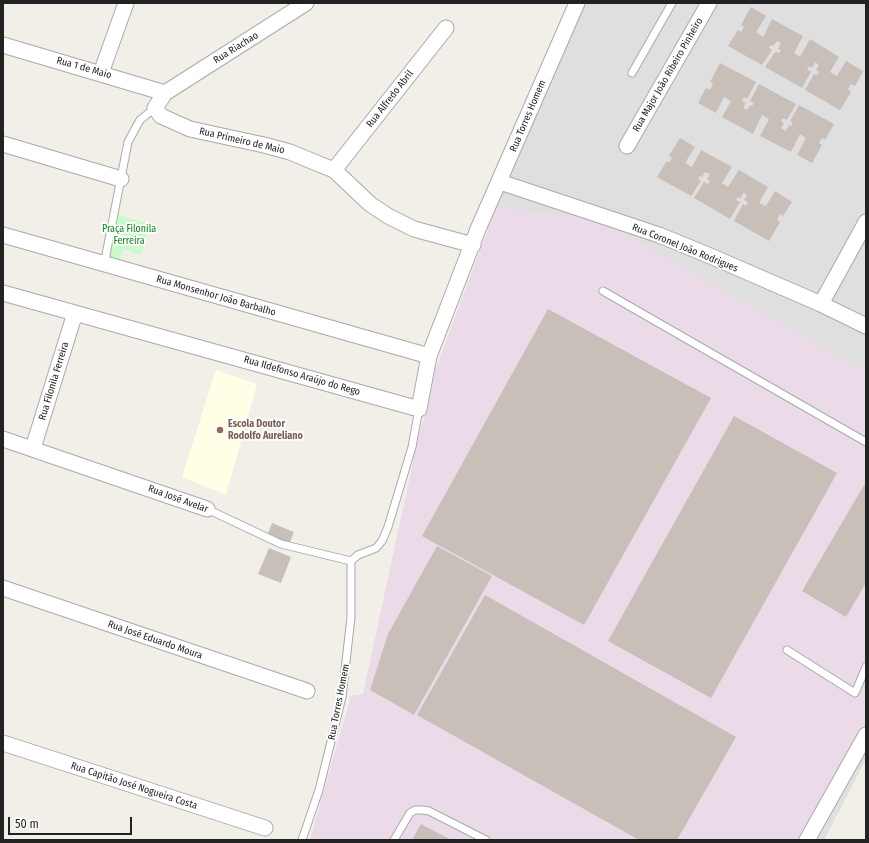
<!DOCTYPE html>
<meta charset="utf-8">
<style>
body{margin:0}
#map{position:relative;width:869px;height:843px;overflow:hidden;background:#f2efe9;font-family:"Fira Sans Condensed",sans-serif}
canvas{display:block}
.frame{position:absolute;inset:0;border:4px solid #222;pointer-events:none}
.scale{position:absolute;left:8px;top:817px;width:124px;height:18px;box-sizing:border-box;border:2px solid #222;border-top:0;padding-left:5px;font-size:12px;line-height:14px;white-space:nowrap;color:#222;-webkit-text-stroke:3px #fff;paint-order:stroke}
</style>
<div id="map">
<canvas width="869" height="843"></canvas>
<div class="frame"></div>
<div class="scale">50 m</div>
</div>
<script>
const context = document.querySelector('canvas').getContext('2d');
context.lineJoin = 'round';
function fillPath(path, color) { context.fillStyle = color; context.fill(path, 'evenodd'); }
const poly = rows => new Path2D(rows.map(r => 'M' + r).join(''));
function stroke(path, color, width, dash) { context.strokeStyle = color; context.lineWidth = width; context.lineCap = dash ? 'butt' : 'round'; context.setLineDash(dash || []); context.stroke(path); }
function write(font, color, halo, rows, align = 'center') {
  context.font = font + ' "Fira Sans Condensed",sans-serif'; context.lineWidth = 3.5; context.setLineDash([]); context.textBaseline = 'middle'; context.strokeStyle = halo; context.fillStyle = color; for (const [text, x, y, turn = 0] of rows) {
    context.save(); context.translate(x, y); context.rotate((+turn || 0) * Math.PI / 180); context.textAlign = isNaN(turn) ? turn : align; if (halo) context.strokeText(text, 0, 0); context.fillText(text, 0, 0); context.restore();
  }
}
const residential = poly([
 [579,3,866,3,866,759,824,840,310,840,351,696,363,694,378,651,419,434,427,436,435,371,496,208,494,194]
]);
const industrial = poly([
 [496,208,597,218,866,372,866,743,813,840,310,840,351,696,363,694,419,434,427,410,435,371]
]);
const education = poly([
 [216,370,257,384,226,495,182,477]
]);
const park = poly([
 [115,214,150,224,141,255,123,249,118,266,109,260]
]);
const building = poly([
 [751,7,766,16,756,32,763,37,772,19,803,36,794,53,800,57,810,39,839,57,830,72,837,76,846,61,863,71,855,86,851,84,848,89,851,92,840,110,805,90,814,74,817,75,819,72,816,70,819,65,815,62,812,68,809,66,807,69,811,72,802,88,765,67,775,52,779,53,781,50,778,49,781,43,777,41,773,46,771,45,769,48,772,50,762,65,728,46,738,30,741,32,744,27,741,25],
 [720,63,756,82,747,99,744,97,742,101,746,103,743,108,747,110,750,105,752,106,754,103,750,101,759,84,796,104,787,120,783,118,781,121,784,123,781,128,786,131,789,125,791,126,793,123,790,121,799,105,834,124,825,140,822,138,819,143,822,145,812,163,797,155,806,138,800,134,791,152,760,136,769,119,762,115,753,134,722,117,731,101,724,97,716,113,698,103,706,88,710,90,713,84,710,82],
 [680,138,695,147,685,163,692,167,701,150,732,167,722,183,728,187,739,170,768,187,759,203,766,206,775,191,792,202,783,216,780,214,777,220,780,222,769,241,734,221,743,204,746,206,748,202,744,200,747,195,743,193,741,198,738,197,736,200,740,202,730,219,694,198,704,182,708,184,710,181,707,179,710,174,705,172,702,177,699,176,698,179,701,181,691,196,657,177,667,161,669,163,672,158,669,156],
 [548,309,711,398,584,625,422,536],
 [734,416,837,473,711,698,608,641],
 [864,485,866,486,866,583,846,617,802,591],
 [272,523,294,532,289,545,267,536],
 [437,546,492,576,414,715,370,690,388,634],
 [269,548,291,557,281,583,258,574],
 [485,595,736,737,677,840,639,840,417,715],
 [421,824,451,840,412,840]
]);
const service = poly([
 [632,73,672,3],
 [104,265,128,142,140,120,155,108],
 [603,291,866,442],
 [207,509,281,544,351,561],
 [351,561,358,555,376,548,382,541,388,527,412,447,419,409],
 [787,650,855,693,866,667],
 [302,840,319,790,342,697,351,617,351,561],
 [394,840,410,813,415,810,422,810,429,811,486,840]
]);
const minor = poly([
 [306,3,165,93,155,108,161,116,190,129,264,145,290,152,314,162,334,170,370,204,388,216,414,229,473,245],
 [3,45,165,93],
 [101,73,126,3],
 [3,144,121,179],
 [627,146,709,3],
 [334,170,446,28],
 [500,182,659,235,708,255,821,304,866,326],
 [3,235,429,356],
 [3,293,419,409,429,356,478,229,577,3],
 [821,304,866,222],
 [3,439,207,509],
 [33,448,75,313],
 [3,588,307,691],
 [3,743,265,828],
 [807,840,866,735]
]);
const markers = [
 [220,430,4,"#8d6e63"]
];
const streetNames = [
 ["Rua Riachao",236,48,-32],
 ["Rua 1 de Maio",84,68,16],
 ["Rua Major João Ribeiro Pinheiro",668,75,-60],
 ["Rua Alfredo Abril",390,99,-52],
 ["Rua Torres Homem",528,116,-67],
 ["Rua Primeiro de Maio",242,141,13],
 ["Rua Coronel João Rodrigues",685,248,22],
 ["Rua Monsenhor João Barbalho",216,296,16],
 ["Rua Ildefonso Araújo do Rego",302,376,16],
 ["Rua Filonila Ferreira",54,381,-73],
 ["Rua José Avelar",178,499,20],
 ["Rua José Eduardo Moura",155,640,19],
 ["Rua Torres Homem",339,702,-79],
 ["Rua Capitão José Nogueira Costa",134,786,18]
];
const parkNames = [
 ["Praça Filonila",129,229],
 ["Ferreira",129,241]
];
const educationNames = [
 ["Escola Doutor",228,424],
 ["Rodolfo Aureliano",228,436]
];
fillPath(residential, '#e0dfdf');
fillPath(industrial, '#ebdbe8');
fillPath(education, '#ffffe5');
fillPath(park, '#c8facc');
fillPath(building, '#c7bfb8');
stroke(service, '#a9a9a9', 9);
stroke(minor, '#a9a9a9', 17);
stroke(service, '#fff', 7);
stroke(minor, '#fff', 15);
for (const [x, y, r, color] of markers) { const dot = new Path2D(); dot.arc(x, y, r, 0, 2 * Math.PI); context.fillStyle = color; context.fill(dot); stroke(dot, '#fff', 1.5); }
write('10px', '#222', '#fff', streetNames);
write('10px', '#0c8416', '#fff', parkNames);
write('bold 10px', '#785e54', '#fff', educationNames, 'left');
</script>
